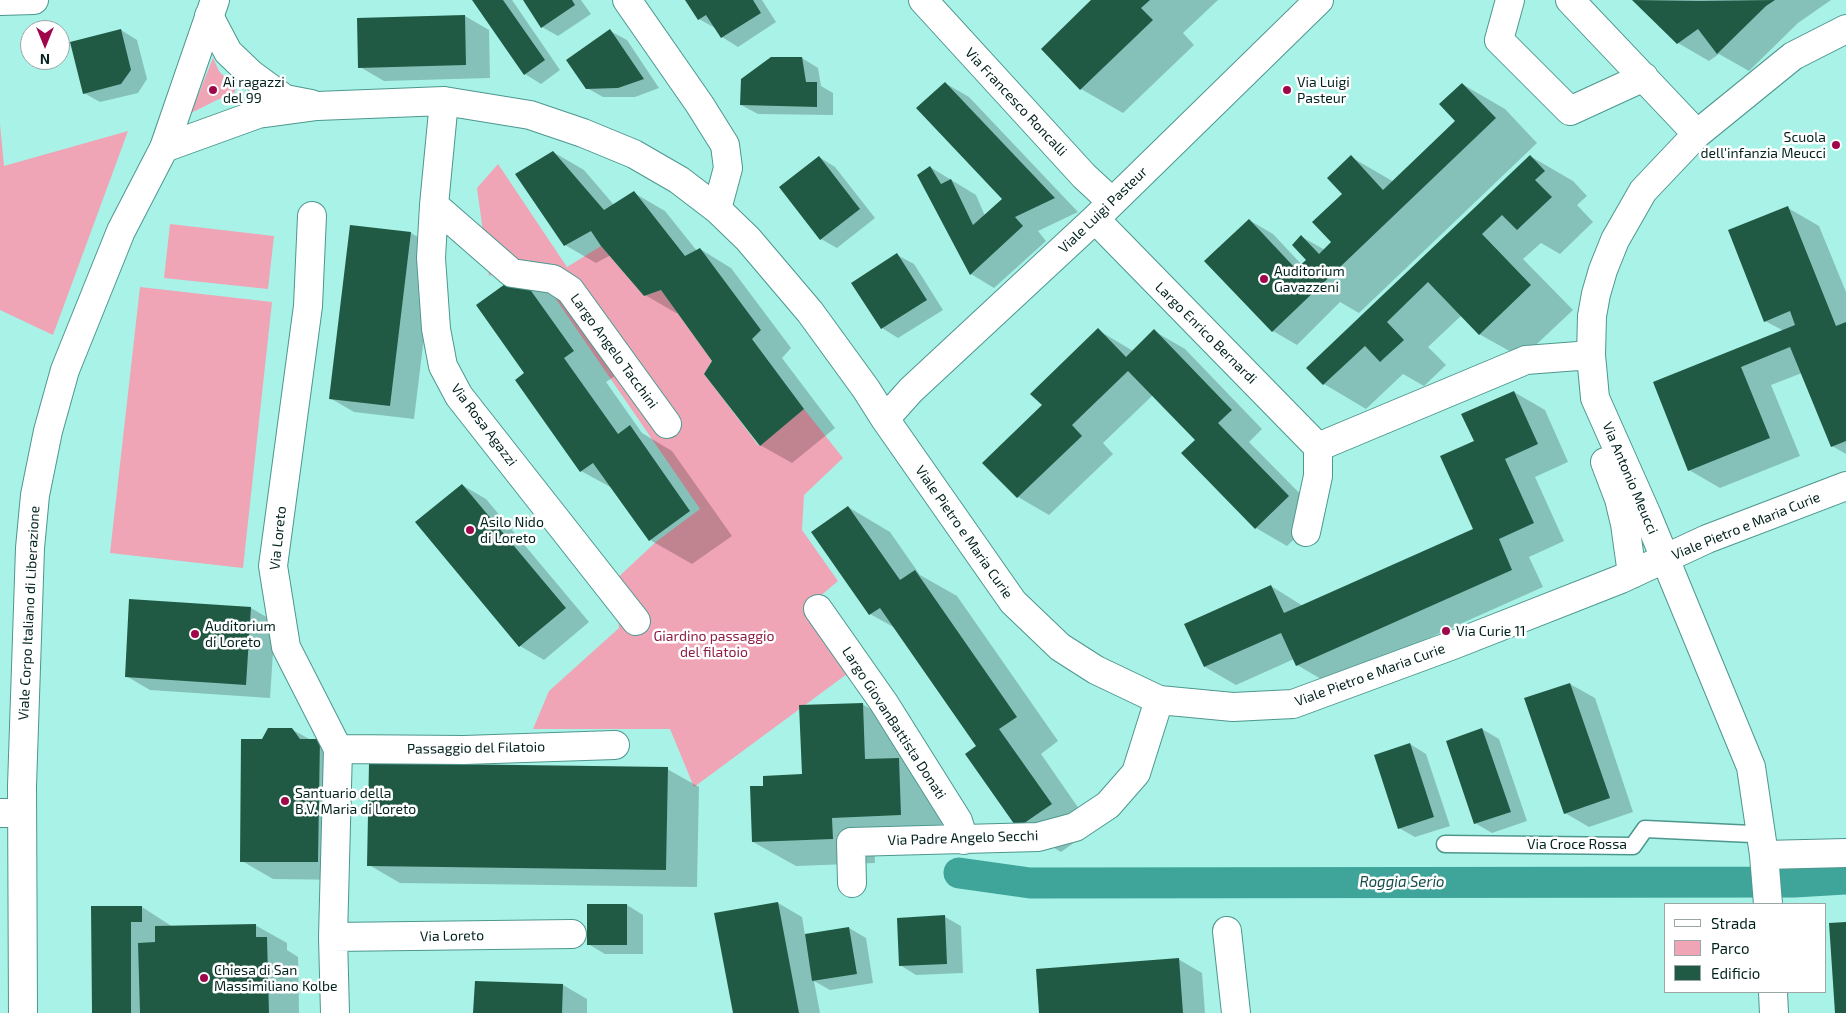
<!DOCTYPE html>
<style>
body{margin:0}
#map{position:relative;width:1846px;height:1013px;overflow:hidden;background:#a8f2e8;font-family:"Exo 2",sans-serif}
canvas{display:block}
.legend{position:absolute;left:1664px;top:903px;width:162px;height:90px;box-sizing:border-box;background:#fff;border:1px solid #9aa7a5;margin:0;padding:6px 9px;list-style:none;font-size:15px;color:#02221e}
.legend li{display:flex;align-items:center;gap:10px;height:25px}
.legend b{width:25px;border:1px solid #9aa7a5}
.north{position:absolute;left:20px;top:20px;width:50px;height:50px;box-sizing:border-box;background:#fff;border:1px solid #9aa7a5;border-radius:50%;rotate:180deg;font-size:14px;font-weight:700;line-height:20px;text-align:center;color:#02221e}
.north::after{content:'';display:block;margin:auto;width:18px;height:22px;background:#a0074a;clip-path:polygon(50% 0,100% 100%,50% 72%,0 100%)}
</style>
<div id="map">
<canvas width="1846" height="1013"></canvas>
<ul class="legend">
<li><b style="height:6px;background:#fff"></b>Strada</li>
<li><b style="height:14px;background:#f0a5b6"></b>Parco</li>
<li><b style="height:14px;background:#215a44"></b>Edificio</li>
</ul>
<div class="north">N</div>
</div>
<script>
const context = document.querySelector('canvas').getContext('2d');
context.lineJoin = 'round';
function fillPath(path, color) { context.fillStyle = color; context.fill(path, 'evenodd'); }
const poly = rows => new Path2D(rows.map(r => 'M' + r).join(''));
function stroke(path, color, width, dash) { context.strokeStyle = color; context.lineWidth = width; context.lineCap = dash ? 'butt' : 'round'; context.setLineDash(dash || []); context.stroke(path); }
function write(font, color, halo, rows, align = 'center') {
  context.font = font + ' "Exo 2",sans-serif'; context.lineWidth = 5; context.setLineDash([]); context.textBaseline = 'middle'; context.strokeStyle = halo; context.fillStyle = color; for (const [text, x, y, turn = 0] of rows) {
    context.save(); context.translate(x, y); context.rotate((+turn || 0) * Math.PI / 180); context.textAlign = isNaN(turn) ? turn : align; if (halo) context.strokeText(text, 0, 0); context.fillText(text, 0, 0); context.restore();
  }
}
const green = poly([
 [213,58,219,71,236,89,233,96,219,99,191,113],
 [0,124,4,166,128,131,53,335,0,310],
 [498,164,567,267,601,246,644,296,661,290,712,361,704,374,759,446,804,409,843,458,804,495,802,530,838,581,804,610,847,674,694,787,670,729,533,729,549,691,619,628,614,581,657,541,700,509,529,260,489,276,477,188],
 [170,224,274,236,268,289,164,278],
 [140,287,272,302,243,568,110,553]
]);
const shadow = poly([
 [474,0,512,0,560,70,541,84,525,74],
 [524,0,581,0,591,14,558,36,542,27],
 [686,0,762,0,776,22,738,47,722,37,715,28,699,19],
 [1093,0,1218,0,1183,33,1194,45,1123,113,1081,89],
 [1634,0,1831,0,1798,23,1749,71,1719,54,1709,61,1678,43],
 [465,16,489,30,490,78,384,81,360,67],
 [121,30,137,40,147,79,138,93,100,102,84,93],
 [610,31,627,40,659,88,635,97,603,97,587,88],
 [802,58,818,68,821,86,833,93,833,115,758,114,741,105],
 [945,83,969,97,1078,212,1038,231,1046,241,994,288,971,274,930,167,976,195,985,216,1004,199],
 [1462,84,1505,109,1537,143,1359,313,1340,302,1297,345,1273,331,1249,220,1273,234,1302,265,1308,260,1302,237,1325,250,1333,242,1351,157,1394,182,1457,121],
 [553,152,584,170,614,205,634,193,665,211,697,251,700,249,731,268,791,348,782,358,835,428,792,463,760,445,713,360,678,313,676,313,645,295,611,255,596,263,565,245],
 [1530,156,1573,181,1587,196,1577,205,1593,222,1560,254,1541,243,1523,259,1573,310,1522,358,1479,334,1462,315,1428,347,1446,365,1424,386,1403,374,1366,409,1324,384,1308,368],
 [819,157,835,167,875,218,837,248,821,239],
 [1788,208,1819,226,1846,292,1846,454,1832,446,1802,373,1771,385,1800,456,1720,488,1689,470,1654,383,1784,331,1765,321],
 [411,233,435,247,414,419,354,412,330,398],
 [897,255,914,264,943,310,898,338,882,328],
 [519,276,562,300,615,376,606,382,642,433,672,451,732,536,692,564,650,540,614,489,581,471,525,374],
 [1098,330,1133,351,1154,331,1185,349,1262,429,1249,442,1320,514,1287,546,1256,528,1196,440,1153,395,1103,443,1113,454,1049,515,1018,497,984,463,1044,405],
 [1514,392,1545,410,1568,462,1535,477,1564,541,1529,557,1543,587,1328,683,1297,665,1294,659,1236,685,1205,667,1271,586,1303,606,1474,529,1475,442],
 [462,485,486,499,589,622,544,660,520,646],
 [848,507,890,532,920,575,957,596,1058,741,1041,754,1093,829,1061,852,1018,827,978,746,897,629,870,614],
 [251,608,275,622,270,698,150,690,126,676],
 [1570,684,1595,698,1633,812,1589,827,1565,813,1526,699],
 [862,704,905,729,941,783,943,839,874,841,875,863,796,866,753,842,764,787,803,775],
 [291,729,311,740,319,740,350,758,349,880,273,879,242,861,263,740],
 [1482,729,1499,739,1527,821,1492,833,1475,823],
 [1410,744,1426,754,1450,826,1415,837,1399,828],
 [667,769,699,787,697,887,400,883,369,865],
 [778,903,802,917,805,935,849,928,866,938,873,983,830,990,814,981,820,1013,734,1013],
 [627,905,643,915,643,954,605,954,588,944],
 [93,907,142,907,173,927,255,925,287,943,287,950,298,957,299,1013,93,1013],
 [945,917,961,926,963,973,916,975,900,965],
 [1178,959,1202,973,1205,1013,1040,1013],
 [563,985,587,999,587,1013,475,1013]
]);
const canal = poly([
 [959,873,1030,883,1794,882,1846,879]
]);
const building = poly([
 [472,0,503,0,545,60,524,75],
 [523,0,572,0,575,5,541,28],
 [685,0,753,0,761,13,721,38,706,15,698,20],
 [1091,0,1150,0,1141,8,1153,20,1080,90,1041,49],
 [1632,0,1699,1,1775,0,1766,6,1717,54,1698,29,1677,44],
 [465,15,466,65,358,68,357,18],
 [121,29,131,70,121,84,83,94,70,42],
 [610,29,644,79,618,88,586,89,566,60],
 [771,57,802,57,806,82,817,82,817,107,740,105,741,79],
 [945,82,1055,198,1015,217,1023,226,970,275,917,175,930,166,941,184,951,179,973,225,1002,199,916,108],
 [1462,83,1496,118,1272,332,1204,261,1249,219,1296,269,1306,260,1292,245,1301,235,1319,254,1331,242,1312,222,1342,194,1327,178,1351,155,1383,190,1455,121,1439,104],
 [553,151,604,210,634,191,685,256,700,248,761,330,752,339,804,409,760,446,704,374,712,361,661,290,644,296,601,246,591,231,564,246,515,174],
 [1530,155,1545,171,1535,180,1552,197,1517,230,1502,215,1482,234,1531,285,1479,335,1428,282,1387,322,1404,340,1380,362,1365,346,1323,385,1306,368],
 [819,156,860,209,820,240,779,187],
 [1788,206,1836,326,1846,322,1846,441,1831,447,1790,347,1741,367,1770,438,1688,471,1653,382,1795,325,1790,311,1764,322,1728,230],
 [350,225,411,232,390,406,329,399],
 [897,253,927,300,881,329,851,283],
 [519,274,574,351,564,358,618,434,630,425,690,511,649,541,593,463,580,472,515,380,524,373,476,305],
 [1098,328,1126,357,1154,329,1232,410,1218,423,1289,496,1255,529,1181,453,1195,440,1128,371,1072,425,1082,436,1017,498,982,463,1042,405,1030,394],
 [1514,391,1538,444,1505,459,1534,523,1499,539,1512,570,1296,666,1281,633,1204,667,1184,624,1271,585,1284,613,1473,529,1440,456,1474,441,1461,414],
 [462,484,566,608,519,647,415,522],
 [848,506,900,580,915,570,1017,717,999,729,1052,804,1017,828,965,754,976,746,880,608,869,615,811,532],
 [129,599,251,607,246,685,125,677],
 [1570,683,1610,798,1564,814,1524,698],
 [863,703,865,759,899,758,901,815,832,818,833,839,752,842,750,786,763,786,763,776,802,774,799,705],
 [268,728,292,728,300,739,320,739,318,862,240,862,241,739,262,739],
 [1482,728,1511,812,1474,824,1446,741],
 [1410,743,1434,817,1398,829,1374,755],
 [369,763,668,767,666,870,367,866],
 [778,902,799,1013,733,1013,714,913],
 [587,904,627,904,627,945,587,945],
 [91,906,142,906,142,922,131,922,131,1013,92,1013],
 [945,915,947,964,899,966,897,918],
 [1846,922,1846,1013,1835,1013,1829,923],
 [256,924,256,937,267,937,269,1013,140,1013,138,943,155,942,155,926],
 [849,927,857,974,812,981,805,934],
 [1179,958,1183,1013,1039,1013,1036,969],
 [475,981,563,984,562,1013,473,1013]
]);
const service = poly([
 [1445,844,1633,846,1645,829,1752,834,1761,836]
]);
const minor = poly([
 [627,0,700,105,725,145,728,168,717,209],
 [923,0,1084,176,1112,202],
 [1510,0,1499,40,1570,111,1644,77],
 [1570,0,1697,134],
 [0,1,34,0],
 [209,16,228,52,251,74,285,99,311,104],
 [444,101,434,205,431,258,436,329,443,366,459,396,636,621],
 [164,148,258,114,317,106,444,101,530,115,583,133,634,154,679,180,717,209,748,239,810,312,866,389,885,419,1013,602,1060,647,1096,670,1159,700,1233,707,1293,704,1453,645,1621,579,1707,539,1846,486],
 [434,205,512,273,553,279,570,290,667,424],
 [312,216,308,306,273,566,286,647,338,749,333,937,335,1013],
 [1095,219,1318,447,1318,476,1306,532],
 [885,419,911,390,1095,219,1319,0],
 [1318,447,1526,360,1591,355],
 [1605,462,1619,499,1625,524,1632,574],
 [818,609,884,703,958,821,964,840],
 [338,749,464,750,615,745],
 [0,813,22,813],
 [1764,855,1846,853],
 [852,883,851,842,1038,837,1075,827,1108,805,1136,773,1159,700],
 [1768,904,1764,855,1751,767,1647,515,1595,398,1591,355,1592,316,1596,294,1603,270,1615,240,1643,191,1697,134,1793,56,1846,29],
 [1227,931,1236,1013],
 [333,937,572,934],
 [1773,992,1774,1013]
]);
const tertiary = poly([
 [23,1013,22,786,30,548,35,495,48,431,65,370,121,231,164,148,215,0]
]);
const markers = [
 [213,90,5,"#a0074a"],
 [1287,90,5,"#a0074a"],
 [1836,145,5,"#a0074a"],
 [1264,279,5,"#a0074a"],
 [470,530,5,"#a0074a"],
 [1446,631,5,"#a0074a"],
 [195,634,5,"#a0074a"],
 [285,801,5,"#a0074a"],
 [204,978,5,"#a0074a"]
];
const poiNames = [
 ["Ai ragazzi",223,82],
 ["del 99",223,98],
 ["Via Luigi",1297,82],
 ["Pasteur",1297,98],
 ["Scuola",1826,137,"right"],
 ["dell'infanzia Meucci",1826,153,"right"],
 ["Auditorium",1274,271],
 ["Gavazzeni",1274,287],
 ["Asilo Nido",480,522],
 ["di Loreto",480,538],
 ["Auditorium",205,626],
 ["di Loreto",205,642],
 ["Via Curie 11",1456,631],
 ["Santuario della",295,793],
 ["B.V. Maria di Loreto",295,809],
 ["Chiesa di San",214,970],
 ["Massimiliano Kolbe",214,986]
];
const streetNames = [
 ["Via Francesco Roncalli",1016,102,47],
 ["Viale Luigi Pasteur",1103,210,-44],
 ["Largo Enrico Bernardi",1206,333,45],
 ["Largo Angelo Tacchini",614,351,54],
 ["Via Rosa Agazzi",484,425,53],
 ["Via Antonio Meucci",1630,478,67],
 ["Viale Pietro e Maria Curie",1746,526,-22],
 ["Viale Pietro e Maria Curie",964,532,55],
 ["Via Loreto",278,538,-84],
 ["Viale Corpo Italiano di Liberazione",29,613,-87],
 ["Viale Pietro e Maria Curie",1370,675,-20],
 ["Largo GiovanBattista Donati",894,723,57],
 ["Passaggio del Filatoio",476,748,-1],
 ["Via Padre Angelo Secchi",963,838,-2],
 ["Via Croce Rossa",1577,844],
 ["Via Loreto",452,936,-1]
];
const parkNames = [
 ["Giardino passaggio",714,636],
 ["del filatoio",714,652]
];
const waterNames = [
 ["Roggia Serio",1402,882]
];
fillPath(green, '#f0a5b6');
fillPath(shadow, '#0003');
stroke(canal, '#3fa499', 31);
fillPath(building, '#215a44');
stroke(service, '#4e978e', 19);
stroke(minor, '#4e978e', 30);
stroke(tertiary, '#4e978e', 30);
stroke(service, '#fff', 16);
stroke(minor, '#fff', 28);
stroke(tertiary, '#fff', 28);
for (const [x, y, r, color] of markers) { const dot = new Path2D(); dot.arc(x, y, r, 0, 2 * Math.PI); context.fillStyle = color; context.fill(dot); stroke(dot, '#fff', 2); }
write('14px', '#02221e', '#fff', poiNames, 'left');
write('14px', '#02221e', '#fff', streetNames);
write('14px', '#8d1e46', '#fff', parkNames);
write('italic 15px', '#134e47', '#fff', waterNames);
</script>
